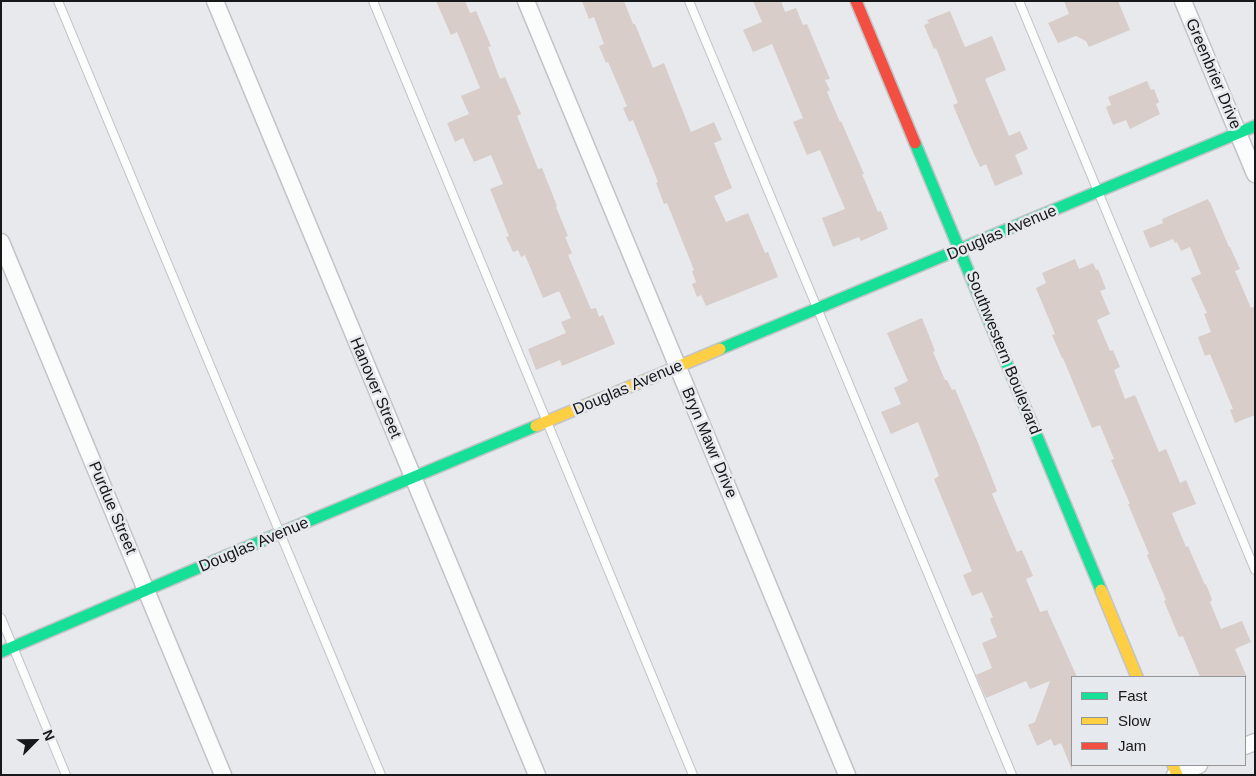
<!DOCTYPE html>
<style>
body{margin:0}
#map{position:relative;width:1256px;height:776px;overflow:hidden;background:#e7e9ec;font-family:Helvetica,sans-serif}
canvas{display:block}
.frame{position:absolute;inset:0;border:2px solid #171819;pointer-events:none}
.legend{position:absolute;left:1071px;top:676px;width:175px;height:90px;box-sizing:border-box;background:#e6e9ed;border:1px solid #939598;margin:0;padding:6px 9px;list-style:none;font-size:15px;color:#171819}
.legend li{display:flex;align-items:center;gap:10px;height:25px}
.legend b{width:25px;border:1px solid #939598}
.north{position:absolute;left:10px;top:716px;width:50px;height:50px;-webkit-text-stroke:4px #e6e9ed;paint-order:stroke;rotate:67deg;font-size:14px;font-weight:700;line-height:20px;text-align:center;color:#171819}
.north::after{content:'';display:block;margin:auto;width:18px;height:22px;background:#171819;clip-path:polygon(50% 0,100% 100%,50% 72%,0 100%)}
</style>
<div id="map">
<canvas width="1256" height="776"></canvas>
<div class="frame"></div>
<ul class="legend">
<li><b style="height:6px;background:#16e098"></b>Fast</li>
<li><b style="height:6px;background:#ffcf43"></b>Slow</li>
<li><b style="height:6px;background:#f24e42"></b>Jam</li>
</ul>
<div class="north">N</div>
</div>
<script>
const context = document.querySelector('canvas').getContext('2d');
context.lineJoin = 'round';
function fillPath(path, color) { context.fillStyle = color; context.fill(path, 'evenodd'); }
const poly = rows => new Path2D(rows.map(r => 'M' + r).join(''));
function stroke(path, color, width, dash) { context.strokeStyle = color; context.lineWidth = width; context.lineCap = dash ? 'butt' : 'round'; context.setLineDash(dash || []); context.stroke(path); }
function write(font, color, halo, rows, align = 'center') {
  context.font = font + ' Helvetica,sans-serif'; context.lineWidth = 5; context.setLineDash([]); context.textBaseline = 'middle'; context.strokeStyle = halo; context.fillStyle = color; for (const [text, x, y, turn = 0] of rows) {
    context.save(); context.translate(x, y); context.rotate((+turn || 0) * Math.PI / 180); context.textAlign = isNaN(turn) ? turn : align; if (halo) context.strokeText(text, 0, 0); context.fillText(text, 0, 0); context.restore();
  }
}
const building = poly([
 [436,1,465,1,470,13,476,11,491,46,488,47,500,79,505,77,521,114,517,116,538,169,542,168,557,206,556,207,568,236,565,237,572,253,568,255,591,309,596,308,599,317,603,315,615,344,562,366,560,360,536,370,528,349,566,333,561,322,571,318,559,291,543,298,525,255,521,257,518,250,513,252,506,237,509,236,490,189,503,184,491,155,474,162,463,138,455,142,447,123,469,114,461,96,480,88,457,32,451,35],
 [582,1,624,1,633,24,635,24,653,68,664,63,691,132,714,122,722,140,714,143,732,188,714,196,726,222,748,213,765,253,768,252,778,277,706,306,701,295,697,297,692,284,696,282,692,271,694,270,667,203,664,204,656,183,658,182,633,120,629,122,623,108,627,106,608,62,606,63,599,46,604,44,594,17,589,19],
 [753,1,781,1,785,12,796,8,803,25,807,24,830,79,825,80,830,90,827,92,840,122,841,121,864,174,862,174,878,212,881,211,888,229,861,241,859,237,833,247,822,218,845,209,820,150,807,155,793,122,803,118,772,44,753,52,743,30,762,22],
 [1064,1,1118,1,1130,30,1089,47,1086,41,1076,36,1058,43,1048,23,1069,14],
 [950,11,965,47,992,36,1006,70,985,79,1009,136,1020,131,1028,149,1015,155,1023,174,995,186,986,164,980,167,973,152,953,105,958,103,936,48,934,49,924,25,929,23,927,20],
 [1147,81,1151,90,1154,89,1159,102,1156,104,1160,114,1130,129,1126,120,1113,125,1106,107,1111,105,1108,97],
 [1208,199,1209,202,1210,202,1229,247,1230,247,1240,269,1235,271,1248,301,1251,308,1255,306,1255,415,1235,423,1230,410,1233,409,1210,354,1205,356,1198,337,1211,332,1204,314,1207,313,1191,278,1201,274,1190,247,1181,251,1177,242,1175,243,1173,239,1150,248,1143,231,1163,223,1162,219],
 [1075,259,1079,269,1093,263,1096,270,1098,269,1106,289,1100,291,1110,314,1097,320,1110,351,1113,350,1120,367,1114,370,1125,399,1135,395,1159,452,1166,449,1180,483,1186,480,1196,504,1172,513,1186,547,1188,546,1205,585,1206,584,1212,600,1210,602,1221,629,1242,621,1251,642,1235,649,1247,677,1200,677,1183,636,1179,637,1164,601,1166,600,1147,555,1149,554,1128,504,1130,504,1111,460,1114,459,1100,425,1092,428,1063,358,1062,358,1052,335,1055,334,1036,288,1046,283,1042,273],
 [922,318,935,351,933,352,945,380,947,380,952,390,955,389,978,443,997,491,992,494,1017,552,1022,550,1033,576,1026,579,1040,612,1047,610,1077,677,1072,677,1072,770,1061,743,1054,746,1051,739,1037,746,1028,725,1035,722,1050,681,1030,689,1026,681,986,698,976,675,992,668,982,643,997,637,990,619,993,617,982,592,972,596,963,575,972,571,934,479,939,476,918,422,891,434,881,412,901,404,894,388,908,381,887,333]
]);
const lane = poly([
 [58,1,381,775],
 [373,1,693,775],
 [689,1,1012,775],
 [1019,1,1255,570],
 [1,618,66,775]
]);
const street = poly([
 [215,1,537,775],
 [526,1,847,775],
 [1183,1,1255,174],
 [1,242,223,775],
 [1245,746,1255,742],
 [1175,775,1199,765]
]);
const fast = poly([
 [915,143,1101,590],
 [720,349,1255,126],
 [1,652,280,533,536,426]
]);
const slow = poly([
 [536,426,720,349],
 [1101,590,1137,677],
 [1173,765,1177,775]
]);
const jam = poly([
 [856,1,915,143]
]);
const streetNames = [
 ["Greenbrier Drive",1213,74,67],
 ["Douglas Avenue",1002,233,-23],
 ["Southwestern Boulevard",1003,353,68],
 ["Hanover Street",375,388,67],
 ["Douglas Avenue",628,388,-23],
 ["Bryn Mawr Drive",709,443,67],
 ["Purdue Street",112,508,67],
 ["Douglas Avenue",254,545,-23]
];
fillPath(building, '#d8cdc8');
stroke(lane, '#c3c4c7', 10);
stroke(street, '#c3c4c7', 19);
stroke(fast, '#c3c4c7', 14);
stroke(slow, '#c3c4c7', 14);
stroke(jam, '#c3c4c7', 14);
stroke(lane, '#fbfcfc', 8);
stroke(street, '#fbfcfc', 16);
stroke(fast, '#16e098', 11);
stroke(slow, '#ffcf43', 11);
stroke(jam, '#f24e42', 11);
write('16px', '#171819', '#e6e9ed', streetNames);
</script>
